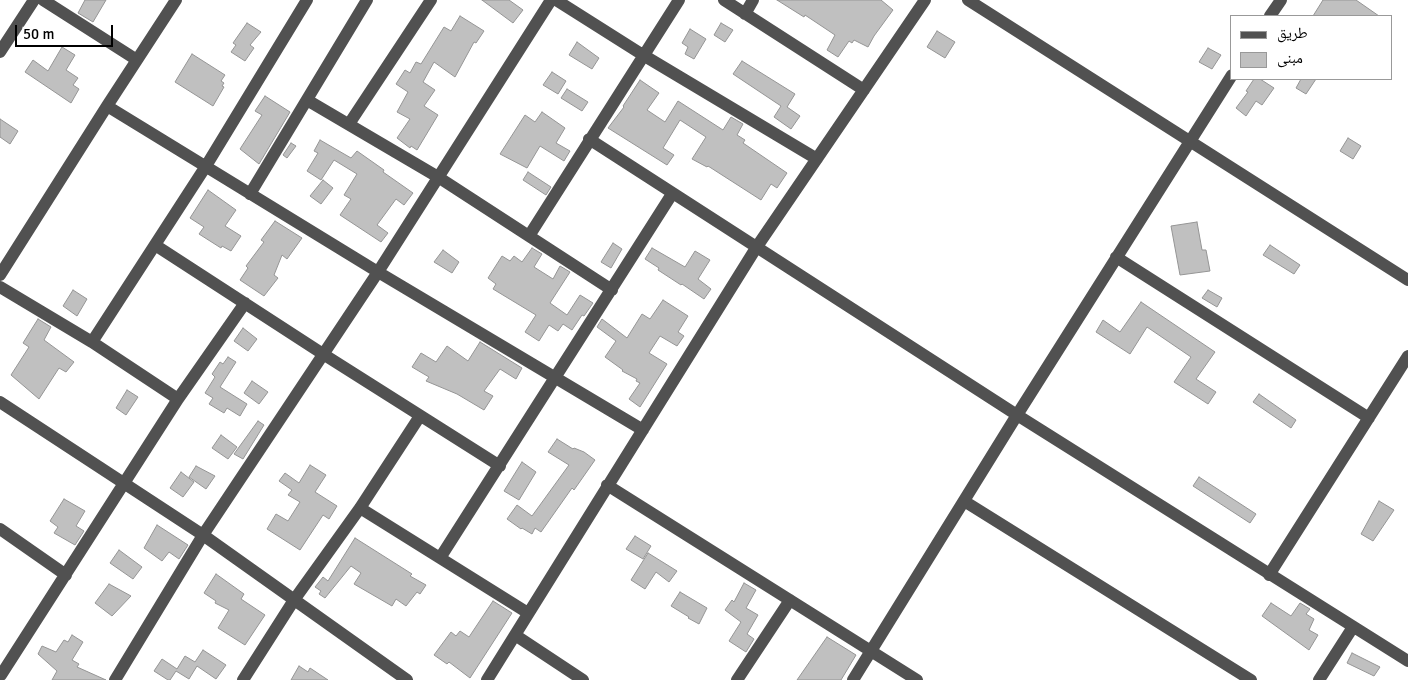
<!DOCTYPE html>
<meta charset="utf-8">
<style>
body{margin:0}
#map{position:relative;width:1408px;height:680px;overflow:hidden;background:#fff;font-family:Signika,"Noto Naskh Arabic",sans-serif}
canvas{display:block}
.legend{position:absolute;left:1230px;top:15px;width:162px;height:65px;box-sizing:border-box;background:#fff;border:1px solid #999;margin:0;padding:6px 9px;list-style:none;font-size:15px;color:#000}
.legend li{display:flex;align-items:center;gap:10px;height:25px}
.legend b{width:25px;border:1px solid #999}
.scale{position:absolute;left:15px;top:25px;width:98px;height:22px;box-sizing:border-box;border:2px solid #000;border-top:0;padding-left:6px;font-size:15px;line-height:18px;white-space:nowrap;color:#000;-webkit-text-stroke:4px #fff;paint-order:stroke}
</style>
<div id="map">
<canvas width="1408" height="680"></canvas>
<ul class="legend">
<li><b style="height:6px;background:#515151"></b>طريق</li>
<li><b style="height:14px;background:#c0c0c0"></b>مبنى</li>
</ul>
<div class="scale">50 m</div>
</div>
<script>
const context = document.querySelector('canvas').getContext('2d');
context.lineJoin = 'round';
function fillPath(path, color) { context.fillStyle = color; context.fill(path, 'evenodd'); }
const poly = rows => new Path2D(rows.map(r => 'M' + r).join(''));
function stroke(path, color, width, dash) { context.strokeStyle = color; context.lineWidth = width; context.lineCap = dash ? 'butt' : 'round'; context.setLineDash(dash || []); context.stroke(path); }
const building = poly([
 [85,0,106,0,93,22,78,13,85,0],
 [482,0,509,0,523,10,513,23,482,0],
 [777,0,881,0,893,10,874,36,868,47,854,40,852,43,849,41,838,57,827,50,835,35,805,15,804,17,777,0],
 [1323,0,1356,0,1379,16,1313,16,1323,0],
 [460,16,484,31,476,43,474,42,455,77,434,62,423,82,435,90,424,106,438,115,417,150,411,146,410,148,397,138,410,119,397,112,408,92,396,84,405,70,410,73,416,62,421,64,444,27,451,31,460,16],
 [247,23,261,32,250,45,254,48,245,61,231,52,236,45,233,43,247,23],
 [721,23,733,30,725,42,714,35,721,23],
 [690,29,706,39,694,59,685,54,688,47,682,43,690,29],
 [937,31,955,42,945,58,927,47,937,31],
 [577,42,599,58,592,69,569,55,577,42],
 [62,47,75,55,66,70,78,78,73,85,79,89,71,103,25,72,33,60,48,71,62,47],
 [1208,48,1221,55,1212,69,1199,62,1208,48],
 [192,54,225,75,221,81,224,83,222,86,224,87,213,106,175,82,192,54],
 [742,61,795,94,787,107,800,116,791,129,774,117,781,106,733,74,742,61],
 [552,72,566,81,558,94,543,85,552,72],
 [1254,79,1260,79,1274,88,1262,105,1256,101,1246,116,1236,108,1248,92,1246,91,1254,79],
 [1301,79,1316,79,1306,94,1296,88,1301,79],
 [640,80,659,93,647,110,665,122,678,101,723,130,731,117,743,124,737,135,745,140,743,143,787,173,777,188,771,184,761,200,708,166,707,167,692,159,706,137,680,120,663,148,674,155,667,165,608,128,624,107,623,106,640,80],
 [567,89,588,102,582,111,561,98,567,89],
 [265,96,290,112,259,164,240,149,262,115,255,111,265,96],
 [542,112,565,128,556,143,570,151,564,161,540,146,527,168,500,154,525,115,535,122,542,112],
 [0,119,18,131,10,144,0,137,0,119],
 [1348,138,1361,146,1353,159,1340,151,1348,138],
 [320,140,351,158,357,151,384,170,383,172,413,193,404,205,396,199,377,225,388,233,381,242,340,215,351,199,344,195,357,174,334,160,321,180,307,171,318,153,314,151,320,140],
 [291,143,296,146,287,158,283,155,291,143],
 [528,172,551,187,546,195,523,180,528,172],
 [323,180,333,188,321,204,310,196,323,180],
 [208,190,236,210,225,226,241,236,231,251,222,246,221,248,199,234,204,227,190,218,208,190],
 [275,221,302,238,287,259,282,255,274,275,278,278,264,296,240,280,248,268,246,266,264,242,261,240,275,221],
 [1197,222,1202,250,1206,250,1210,271,1180,275,1171,226,1197,222],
 [613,243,622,249,611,268,601,262,613,243],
 [1270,245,1300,265,1294,274,1263,255,1270,245],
 [532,248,542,254,534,267,553,279,560,266,570,272,550,303,567,315,580,295,593,303,584,316,582,315,572,330,563,324,558,331,549,325,539,341,525,332,536,315,493,289,496,284,488,278,502,256,510,261,514,256,522,262,532,248],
 [652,248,685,267,695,251,710,260,698,279,711,289,704,299,682,284,681,285,658,270,659,268,645,259,652,248],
 [443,250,459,262,452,273,434,262,443,250],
 [73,290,87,299,77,316,63,306,73,290],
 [1208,290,1222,298,1217,307,1202,298,1208,290],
 [663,300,688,316,678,332,684,336,677,346,660,336,649,353,667,364,640,407,629,399,640,383,636,381,637,379,622,371,623,370,605,357,616,341,597,327,602,319,627,338,642,314,650,319,663,300],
 [1141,302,1215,352,1196,379,1216,392,1208,404,1174,382,1191,357,1147,327,1130,354,1096,332,1103,320,1120,332,1141,302],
 [38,319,51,327,44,340,74,362,66,372,59,368,39,399,11,375,29,347,23,343,38,319],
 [243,328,257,339,248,351,234,341,243,328],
 [480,342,522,368,516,379,500,369,484,391,493,396,484,410,457,394,426,381,429,377,412,367,421,353,436,362,447,346,468,361,480,342],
 [228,357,236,362,220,387,247,404,240,416,227,408,224,413,209,404,213,398,205,393,215,377,212,374,220,362,223,364,228,357],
 [252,381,268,392,259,404,244,393,252,381],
 [127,390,138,397,126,415,116,408,127,390],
 [1259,394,1296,420,1291,428,1253,402,1259,394],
 [258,421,264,425,243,459,234,454,258,421],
 [221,435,237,447,228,459,212,448,221,435],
 [557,439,573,449,574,448,584,452,595,460,574,490,572,488,541,532,535,528,532,534,522,528,521,529,507,519,517,505,532,516,569,465,548,452,557,439],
 [522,462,536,472,519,500,504,491,522,462],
 [310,465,326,475,315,492,337,506,329,519,323,515,300,550,267,529,276,514,288,521,300,502,288,495,292,490,279,481,285,473,299,483,310,465],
 [196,466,215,476,206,489,189,477,196,466],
 [181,472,194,482,183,497,170,488,181,472],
 [1199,477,1256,514,1250,523,1193,486,1199,477],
 [64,499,85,511,76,526,84,531,75,545,54,533,58,527,50,521,64,499],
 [1379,501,1394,510,1373,541,1361,534,1379,501],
 [157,525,188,545,179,559,169,552,162,561,144,548,157,525],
 [635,536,651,546,643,559,626,549,635,536],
 [355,538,412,574,410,576,426,585,420,594,417,592,406,606,396,599,392,606,354,584,361,573,351,566,325,598,319,594,321,591,315,587,323,577,328,581,355,538],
 [119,550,142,567,133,579,110,563,119,550],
 [648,553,677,571,669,582,656,572,645,589,631,580,648,553],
 [216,574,244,594,241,599,265,615,245,645,218,628,229,610,215,603,216,601,204,593,216,574],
 [744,583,756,590,746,608,758,615,747,634,754,639,746,652,729,641,741,622,725,610,732,600,734,602,744,583],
 [109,584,131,596,112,616,95,603,109,584],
 [680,592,707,608,699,624,688,618,689,617,671,606,680,592],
 [493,601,512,613,470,678,449,662,447,664,434,655,451,632,456,636,460,631,469,637,493,601],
 [1271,603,1291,616,1300,603,1310,609,1306,614,1314,619,1309,630,1318,635,1309,650,1262,616,1271,603],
 [72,635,83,642,72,660,79,664,77,667,106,680,52,680,57,671,38,654,42,646,56,652,64,640,68,642,72,635],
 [827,637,856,655,841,680,797,680,827,637],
 [203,650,226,665,216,679,197,666,189,679,176,671,170,680,168,680,154,671,162,659,177,669,185,656,195,662,203,650],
 [1352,653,1380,667,1374,676,1347,663,1352,653],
 [299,666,308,672,310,668,328,680,291,680,299,666]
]);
const minor = poly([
 [43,0,137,60],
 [556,0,643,55,817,159],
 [724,0,864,90],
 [968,0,1408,280],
 [745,14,753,0],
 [1270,16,1281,0],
 [0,52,34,0],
 [307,100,438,177,612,290],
 [107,106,378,272,643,430],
 [349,124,431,0],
 [589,139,1017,415,1408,661],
 [250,194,367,0],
 [529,236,679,0],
 [155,245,323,354,500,466],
 [1116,257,1369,418],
 [0,275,107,106,176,0],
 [0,287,92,342,178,399],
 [92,342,206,166,307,0],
 [0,402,203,535,407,680],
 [607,485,917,680],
 [964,501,1251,680],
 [360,508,528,613],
 [0,529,66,575],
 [440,558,672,194],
 [1269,575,1408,356],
 [515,635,583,680],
 [1,675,178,399,245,303],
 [115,680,203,535,378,272,551,0],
 [243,680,294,600,360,508,420,416],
 [487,680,756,248,925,0],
 [737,680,790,600],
 [853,680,1017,415,1232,75],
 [1319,680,1353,627]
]);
fillPath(building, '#c0c0c0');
stroke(building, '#959595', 1);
stroke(minor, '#515151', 12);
</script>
